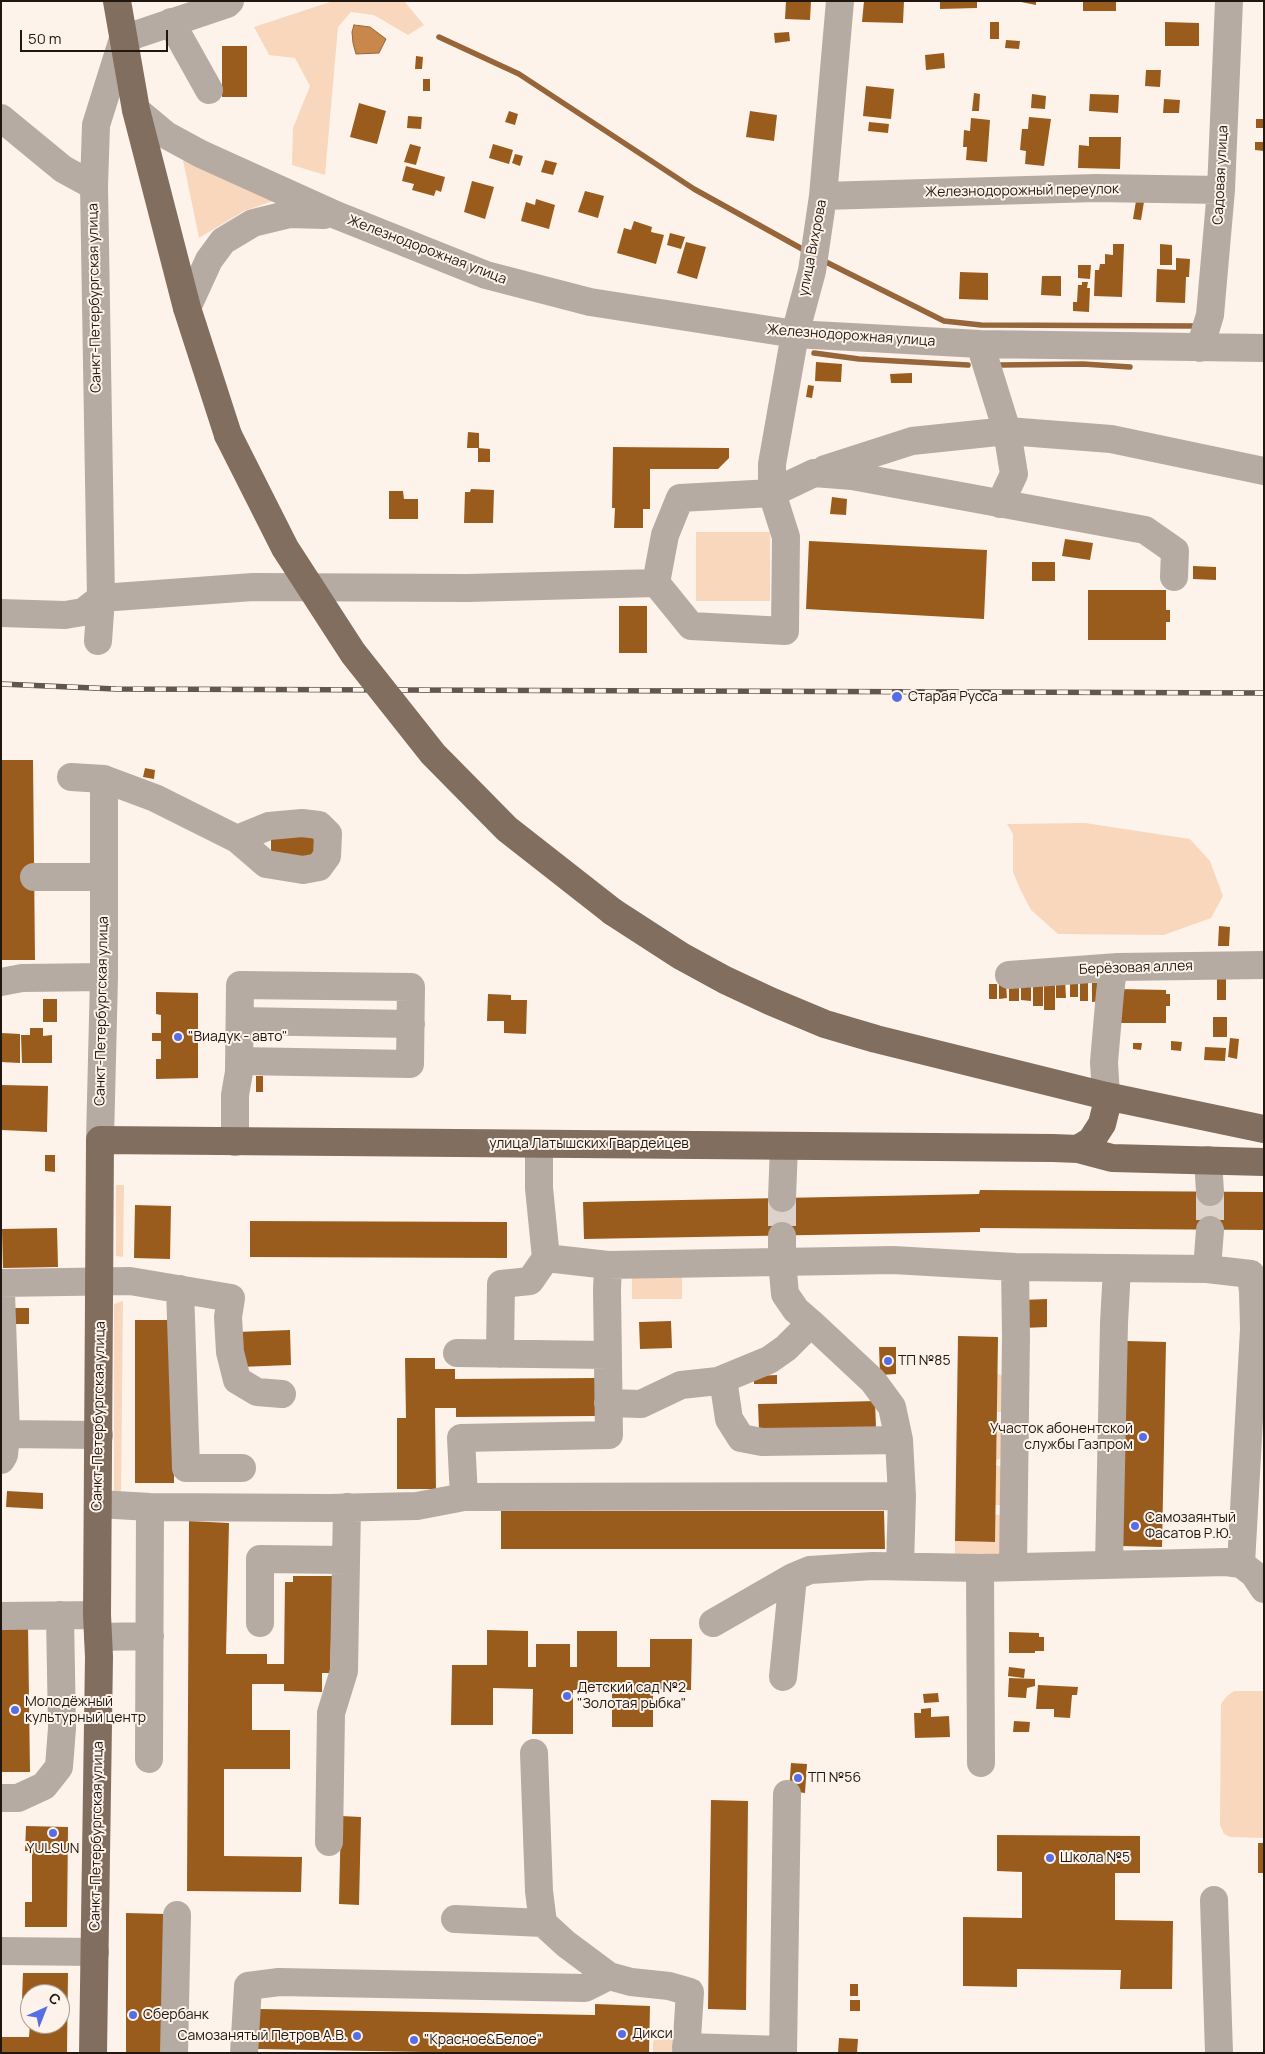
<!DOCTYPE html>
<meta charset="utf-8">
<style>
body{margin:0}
#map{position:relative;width:1265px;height:2054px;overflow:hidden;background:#fef3eb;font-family:Manrope,sans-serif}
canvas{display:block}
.frame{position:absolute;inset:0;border:2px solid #201710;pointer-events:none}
.north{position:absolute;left:20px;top:1984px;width:50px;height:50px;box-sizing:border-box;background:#fef3eb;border:1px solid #a59b93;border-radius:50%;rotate:44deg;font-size:14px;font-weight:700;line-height:20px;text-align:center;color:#201710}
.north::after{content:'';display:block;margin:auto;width:18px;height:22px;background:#566ee4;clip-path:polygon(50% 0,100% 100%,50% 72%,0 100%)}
.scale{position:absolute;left:20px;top:30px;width:148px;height:22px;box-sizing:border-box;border:2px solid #201710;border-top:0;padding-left:6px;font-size:15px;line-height:18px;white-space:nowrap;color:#201710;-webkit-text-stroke:4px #fef3eb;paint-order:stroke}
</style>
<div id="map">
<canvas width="1265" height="2054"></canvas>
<div class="frame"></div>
<div class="north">С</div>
<div class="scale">50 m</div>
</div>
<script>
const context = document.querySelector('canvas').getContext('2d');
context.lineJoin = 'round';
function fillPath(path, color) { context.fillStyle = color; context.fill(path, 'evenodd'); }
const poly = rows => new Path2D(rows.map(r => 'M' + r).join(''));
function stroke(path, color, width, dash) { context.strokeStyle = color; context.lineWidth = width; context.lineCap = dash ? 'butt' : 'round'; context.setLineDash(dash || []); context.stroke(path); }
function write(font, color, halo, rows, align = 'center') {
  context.font = font + ' Manrope,sans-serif'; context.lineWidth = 4; context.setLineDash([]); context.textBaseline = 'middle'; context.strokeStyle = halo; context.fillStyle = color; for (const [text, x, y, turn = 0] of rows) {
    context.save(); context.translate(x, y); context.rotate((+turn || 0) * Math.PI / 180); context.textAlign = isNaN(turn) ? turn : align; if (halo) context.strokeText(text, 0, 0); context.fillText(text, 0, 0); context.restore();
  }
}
const green = poly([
 [333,1,404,1,424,25,408,35,374,15,351,12,338,27,325,175,292,165,293,128,310,86,295,58,269,55,254,27],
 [183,160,273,201,244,211,199,238],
 [696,532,770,532,770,601,696,601],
 [1085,823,1190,839,1210,861,1223,896,1211,918,1164,935,1058,934,1031,910,1021,891,1013,872,1013,834,1007,824],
 [116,1185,124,1185,123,1257,116,1256],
 [632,1277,682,1277,682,1299,632,1299],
 [123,1301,121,1496,114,1492,114,1304],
 [997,1373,1010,1380,1010,1412,997,1412],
 [997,1423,1009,1425,1009,1456,996,1460],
 [996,1465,1009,1469,1008,1505,995,1505],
 [995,1514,1007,1517,1006,1559,955,1562,955,1541,994,1542],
 [1234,1691,1264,1691,1264,1838,1230,1837,1224,1834,1220,1825,1221,1704,1226,1697],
 [658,2033,673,2039,676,2046,675,2053,653,2053,653,2042]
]);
const water = poly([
 [354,25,370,27,386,39,379,53,356,54,353,43,352,32,354,25]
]);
const stream = poly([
 [439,37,519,74,694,189,804,250],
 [824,261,944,321,981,325,1196,326],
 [814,353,859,359,968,365],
 [1001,365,1083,364,1130,367]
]);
const building = poly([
 [786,1,811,1,810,20,785,19],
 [864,1,904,1,903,23,862,22],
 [940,1,977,1,977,8,940,9],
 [1016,1,1036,1,1036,5],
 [1083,1,1116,1,1116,11,1083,11],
 [990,22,999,22,999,39,990,39],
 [1165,22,1199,23,1199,46,1165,46],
 [789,32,790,41,775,43,774,33],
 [1006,40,1020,41,1019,49,1005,48],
 [222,46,247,46,247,97,222,97],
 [944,53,945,68,926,70,925,55],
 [416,56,423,57,422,69,415,69],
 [1146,70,1161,70,1160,87,1145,86],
 [423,79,430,79,430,91,423,91],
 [866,86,894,89,891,119,863,116],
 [974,93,980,94,979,111,972,111],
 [1032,94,1046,96,1045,109,1031,108],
 [1090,94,1119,95,1118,113,1089,111],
 [1164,99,1180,100,1179,113,1163,113],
 [359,103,386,111,377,144,350,137],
 [509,111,518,114,515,125,505,122],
 [750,111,777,115,774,141,746,137],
 [408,116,422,117,421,129,407,128],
 [1029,117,1051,119,1044,166,1025,164,1026,151,1020,150,1022,129,1028,129],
 [971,118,990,120,987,162,966,160,967,147,963,147,964,130,970,131],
 [1256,119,1264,119,1264,128,1256,128],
 [869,122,889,124,888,133,868,131],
 [1089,137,1121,137,1120,169,1078,168,1079,145,1089,146],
 [1255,142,1264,142,1264,151,1255,150],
 [410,144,421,147,416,165,404,162],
 [493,144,513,150,509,164,489,158],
 [515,154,523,156,520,166,512,163],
 [545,160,557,163,553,175,541,172],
 [406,166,445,177,441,192,436,190,434,196,412,190,414,184,402,181],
 [472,181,494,187,485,219,464,212],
 [585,191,604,196,598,218,578,212],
 [536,199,555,205,549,229,521,221,526,202,535,205],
 [1136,201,1144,202,1141,220,1133,219],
 [634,221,652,227,651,232,664,235,656,264,617,253,624,228,631,230],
 [670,233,685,237,681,249,667,245],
 [686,242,706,247,697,279,677,273],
 [1113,244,1124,244,1122,297,1094,296,1095,270,1099,270,1100,264,1105,264,1105,254,1113,255],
 [1160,244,1172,245,1172,265,1160,265],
 [1176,258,1190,259,1189,277,1186,277,1185,303,1156,302,1157,269,1176,270],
 [1078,265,1091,265,1090,279,1078,278],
 [960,272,988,273,988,300,959,299],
 [1042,276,1061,276,1061,296,1041,295],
 [1082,282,1088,282,1087,288,1090,288,1089,312,1073,311,1073,302,1077,302,1078,285,1082,285],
 [816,362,842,364,841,382,815,381],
 [912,373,912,383,891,383,890,374],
 [808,385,814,386,812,398,806,397],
 [468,432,479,433,479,448,467,448],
 [613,447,729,448,729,458,718,469,650,469,650,509,643,509,643,528,614,528,615,508,612,508],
 [478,448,490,449,490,462,478,462],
 [471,489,494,490,493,523,464,523,465,492,470,492],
 [389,491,403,491,404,499,418,499,418,519,389,519],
 [832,497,847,499,846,515,830,514],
 [1065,539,1093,543,1090,560,1062,556],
 [809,541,987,550,984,619,806,609],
 [1032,562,1055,562,1055,581,1032,581],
 [1193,566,1216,567,1216,580,1193,579],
 [1088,590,1166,590,1166,610,1170,610,1170,622,1166,622,1166,640,1088,640],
 [619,606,647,606,647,653,619,653],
 [1,760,33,760,35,960,1,960],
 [145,768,155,770,154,779,143,777],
 [271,834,316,835,316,858,271,858],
 [1219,926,1230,927,1229,946,1218,946],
 [1226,978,1226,1000,1217,1000,1217,979],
 [1056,980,1065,980,1066,998,1056,998],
 [1070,980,1078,980,1078,997,1070,997],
 [1021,981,1031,981,1031,1001,1021,1000],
 [1033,981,1043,981,1043,1006,1033,1006],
 [1080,981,1088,981,1088,1001,1080,1001],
 [1009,982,1019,982,1019,1001,1009,1001],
 [1055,982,1055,1010,1044,1010,1044,983],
 [1092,983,1100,983,1101,1001,1092,1002],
 [989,984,997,984,997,999,989,999],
 [999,984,1006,984,1007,998,999,999],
 [1119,989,1166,990,1166,994,1170,994,1170,1006,1166,1006,1166,1023,1119,1023],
 [156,992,198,993,198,1078,156,1079,156,1059,161,1059,161,1041,152,1041,152,1033,161,1033,161,1015,156,1014],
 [488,994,511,995,511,1000,527,1000,526,1034,504,1033,504,1021,487,1021],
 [43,999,57,999,57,1022,43,1022],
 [1213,1017,1227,1017,1227,1037,1213,1037],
 [30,1028,43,1028,43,1036,52,1035,52,1063,22,1063,21,1035,30,1035],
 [1,1033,20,1034,20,1063,1,1062],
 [1230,1038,1239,1039,1237,1059,1228,1057],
 [1171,1041,1182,1042,1181,1051,1171,1050],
 [1133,1043,1142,1043,1141,1050,1133,1049],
 [1205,1047,1226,1048,1225,1061,1204,1060],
 [256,1076,263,1076,263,1092,256,1092],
 [1,1085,48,1086,47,1132,1,1130],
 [45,1155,55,1155,55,1172,45,1171],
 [980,1190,1264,1192,1264,1230,980,1228,980,1232,584,1239,583,1202,979,1194],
 [135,1205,171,1206,170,1259,134,1258],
 [250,1221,507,1222,507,1258,250,1257],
 [57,1228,58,1267,3,1268,2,1229],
 [1047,1299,1047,1327,1023,1328,1022,1300],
 [8,1308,29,1308,29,1324,8,1324],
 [135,1320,174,1320,174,1483,135,1483],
 [671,1321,672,1348,640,1349,639,1322],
 [290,1330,291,1365,239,1367,237,1332],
 [958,1336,998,1337,995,1542,955,1541],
 [1127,1341,1166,1342,1162,1547,1122,1546],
 [879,1347,896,1347,896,1374,880,1375],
 [405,1358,435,1358,435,1369,455,1369,455,1379,595,1378,595,1416,456,1417,456,1408,435,1408,436,1489,397,1489,397,1418,406,1418],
 [777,1375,777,1384,754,1384,754,1376],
 [875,1401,876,1428,759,1430,758,1404],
 [7,1491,43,1493,43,1509,6,1507],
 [501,1511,884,1511,885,1549,501,1549],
 [189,1521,229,1523,226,1654,267,1654,267,1664,284,1664,285,1582,293,1582,293,1576,333,1576,330,1673,322,1673,322,1692,284,1691,284,1684,252,1684,252,1730,290,1730,290,1769,224,1769,224,1856,302,1857,301,1892,187,1891],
 [28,1625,30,1772,1,1772,1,1626],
 [487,1630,528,1631,528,1667,536,1667,536,1644,570,1644,570,1667,577,1667,577,1631,617,1631,617,1667,650,1667,650,1639,692,1639,691,1690,653,1689,653,1727,612,1727,612,1690,573,1690,573,1734,532,1734,533,1689,493,1688,493,1725,451,1725,452,1665,487,1665],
 [1009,1632,1039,1633,1039,1637,1044,1637,1044,1651,1035,1651,1035,1653,1009,1653],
 [1009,1667,1025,1669,1024,1678,1008,1676],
 [1009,1678,1035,1679,1035,1686,1027,1688,1026,1698,1008,1697],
 [1038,1685,1078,1687,1077,1695,1072,1695,1070,1718,1054,1717,1054,1709,1036,1709],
 [938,1693,939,1702,924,1703,923,1694],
 [931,1708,931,1717,949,1716,950,1737,915,1738,914,1713,921,1713,921,1709],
 [1014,1721,1030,1722,1029,1732,1013,1732],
 [791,1763,807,1764,805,1793,789,1791],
 [711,1800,748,1801,746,2010,708,2009],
 [341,1816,361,1817,359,1905,339,1904],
 [26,1826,68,1827,67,1927,25,1927,25,1902,32,1902,32,1851,25,1851],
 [997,1835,1140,1836,1140,1873,1115,1873,1115,1920,1173,1921,1172,1989,1120,1989,1121,1970,1017,1969,1017,1987,963,1986,963,1917,1022,1918,1022,1872,997,1871],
 [1258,1843,1264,1843,1264,1873,1258,1873],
 [126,1913,166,1914,165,2053,126,2053],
 [23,1973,68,1973,67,2053,1,2053,1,2037,29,2037,30,2024,60,2024,60,1994,30,1994,30,1999,22,1999],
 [850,1984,858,1984,858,1996,850,1996],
 [850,2000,860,2000,860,2011,850,2011],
 [595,2004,650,2006,649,2053,479,2053,258,2049,259,2009,595,2015],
 [839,2038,858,2039,857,2053,838,2053]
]);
const minorTunnel = poly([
 [1210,1192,1210,1230],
 [782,1198,782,1236]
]);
const minor = poly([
 [840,1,823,196,812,271,795,334,772,464,772,493,786,537,785,631,691,626,656,583,665,535,680,498,772,493,814,473,852,476,1145,530,1175,551,1174,577],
 [171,22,209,90],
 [136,110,166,135,201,154,336,215,486,275,590,302,795,334,980,344,1264,348],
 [1,118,63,169,94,186],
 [823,196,1096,188,1221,190],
 [187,308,209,260,223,241,253,223,290,214,324,215],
 [980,344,1007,431,1014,474,1000,504],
 [1200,348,1210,315,1221,190,1229,1],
 [825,469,912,441,1007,431,1111,439,1264,471],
 [101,598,253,587,468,588,656,583],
 [1,613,65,615,83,612,101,598],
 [98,641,101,598,94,186,96,125,123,39,227,4,230,1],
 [71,777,104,779,155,798,237,839,266,864,303,870,319,867,327,856,328,834,319,825,302,823,269,826,237,839],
 [34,877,103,877],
 [1009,975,1118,967,1264,965],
 [1,982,22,978,104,977],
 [240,1021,411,1024],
 [1106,1096,1104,1062,1110,993,1112,977,1118,967],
 [100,1140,104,977,104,779],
 [235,1142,235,1095,239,1072,240,985,411,987,410,1064,239,1061],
 [1208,1160,1210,1192],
 [782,1198,784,1146],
 [782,1236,782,1261,785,1294,796,1310,811,1323],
 [546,1258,608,1265,893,1260,1015,1267,1207,1269,1251,1274,1253,1292,1254,1329,1241,1564,1226,1562,980,1568,873,1566,810,1570,793,1577,713,1623],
 [1207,1269,1210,1230],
 [1,1283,130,1281,231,1298,228,1317,230,1352,237,1380,257,1392,282,1394],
 [180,1289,186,1468,242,1468],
 [1,1293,6,1434,4,1455,1,1460],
 [457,1353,608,1355],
 [500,1354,501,1284,530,1281,546,1258,539,1188,539,1144],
 [723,1379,729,1419,741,1438,762,1442,899,1440],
 [608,1403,641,1404,681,1385,718,1381,769,1360,786,1348,811,1323,873,1381,892,1407,899,1440,902,1496,900,1566],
 [6,1434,99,1435],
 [464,1497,461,1438,609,1435,607,1290,608,1265],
 [98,1504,150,1507,330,1508,417,1506,464,1497,902,1496],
 [1109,1564,1114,1323,1117,1268],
 [1241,1564,1254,1574,1264,1589],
 [1013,1566,1016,1336,1015,1267],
 [980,1568,981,1763],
 [1,1616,97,1615],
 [260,1623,260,1559,346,1560],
 [98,1637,150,1636],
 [783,1677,793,1577],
 [534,1753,539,1891,543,1923,566,1944,609,1976,631,1982,669,1986,690,1992,686,2053],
 [149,1759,150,1507],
 [1,1798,18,1798,44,1786,59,1767,62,1728,60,1615],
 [329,1842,331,1713,344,1671,347,1507],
 [1214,1900,1219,2053],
 [455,1919,543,1923],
 [1,1951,95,1952],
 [686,2047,783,2050],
 [174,2053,177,1915],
 [244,2053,248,1986,279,1982,585,1988,609,1976],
 [783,2053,787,1794]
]);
const major = poly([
 [117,1,136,110,187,308,228,435],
 [613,912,681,956,725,980,770,1001,825,1024,876,1039,1106,1096,1264,1129],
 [1078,1149,1091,1141,1102,1124,1106,1108,1106,1096],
 [93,2053,99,1657,97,1615,100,1140,1053,1148,1078,1149,1112,1158,1264,1162]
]);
const rail = poly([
 [1,684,116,689,1264,693]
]);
const majorBridge = poly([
 [228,435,285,548,353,653,433,754,507,829,613,912]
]);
const markers = [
 [897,697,6,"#566ee4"],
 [178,1037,5,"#566ee4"],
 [888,1361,5,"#566ee4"],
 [1143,1437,5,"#566ee4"],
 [1135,1526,5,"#566ee4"],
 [567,1696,5,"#566ee4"],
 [15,1710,5,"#566ee4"],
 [798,1778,5,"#566ee4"],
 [53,1833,5,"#566ee4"],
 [1050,1858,5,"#566ee4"],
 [133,2015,5,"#566ee4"],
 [622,2034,5,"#566ee4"],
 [357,2036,5,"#566ee4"],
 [414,2040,5,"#566ee4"]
];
const streetNames = [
 ["Садовая улица",1221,175,-87],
 ["Железнодорожный переулок",1022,191,-1],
 ["улица Вихрова",813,248,-79],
 ["Железнодорожная улица",427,250,21],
 ["Санкт-Петербургская улица",95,298,-91],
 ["Железнодорожная улица",851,336,4],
 ["Берёзовая аллея",1136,968,-2],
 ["Санкт-Петербургская улица",102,1011,-89],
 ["улица Латышских Гвардейцев",589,1144],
 ["Санкт-Петербургская улица",99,1416,-89],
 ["Санкт-Петербургская улица",97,1836,-89]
];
const poiNames = [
 ["Старая Русса",908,697],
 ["\"Виадук - авто\"",188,1037],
 ["ТП №85",898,1361],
 ["Участок абонентской",1133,1429,"right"],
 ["службы Газпром",1133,1445,"right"],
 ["Самозаянтый",1145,1518],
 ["Фасатов Р.Ю.",1145,1534],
 ["Детский сад №2",577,1688],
 ["\"Золотая рыбка\"",577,1704],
 ["Молодёжный",25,1702],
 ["культурный центр",25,1718],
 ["ТП №56",808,1778],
 ["YULSUN",53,1849,"center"],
 ["Школа №5",1060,1858],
 ["Сбербанк",143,2015],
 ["Дикси",632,2034],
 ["Самозанятый Петров А.В.",347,2036,"right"],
 ["\"Красное&Белое\"",424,2040]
];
fillPath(green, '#f8d7bc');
fillPath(water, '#c8874b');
stroke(water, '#966539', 1);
stroke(stream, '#966539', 5.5);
fillPath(building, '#9a5c1c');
stroke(minorTunnel, '#ddd2ca', 28, [28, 14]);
stroke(minor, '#b6aba2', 28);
stroke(major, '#816e5e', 28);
stroke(rail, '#615750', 5.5);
stroke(rail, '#fef3eb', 4, [11]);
stroke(majorBridge, '#816e5e', 28);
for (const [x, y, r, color] of markers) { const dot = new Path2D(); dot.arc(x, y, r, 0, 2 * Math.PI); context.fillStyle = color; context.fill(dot); stroke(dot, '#fef3eb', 2); }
write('14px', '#201710', '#fef3eb', streetNames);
write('14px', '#201710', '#fef3eb', poiNames, 'left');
</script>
